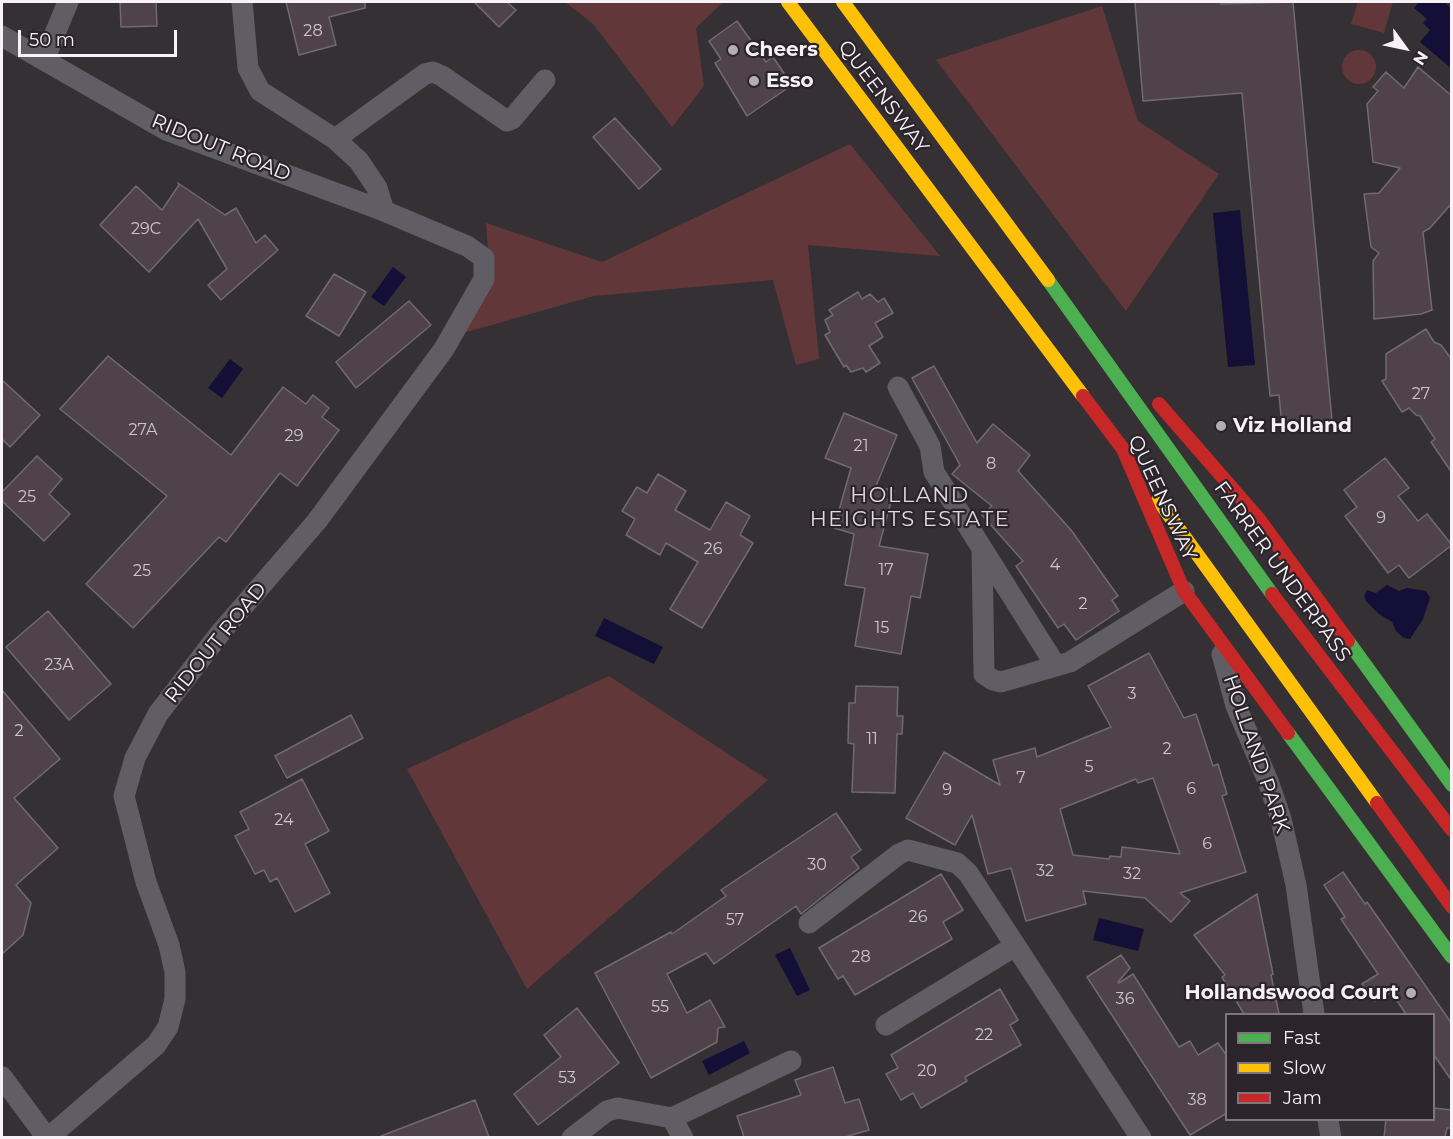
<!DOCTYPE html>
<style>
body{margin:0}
#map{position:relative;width:1453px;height:1139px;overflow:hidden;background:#343034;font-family:Montserrat,sans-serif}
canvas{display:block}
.frame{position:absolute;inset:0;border:3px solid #f8f2f7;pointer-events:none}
.legend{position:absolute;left:1225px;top:1013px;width:210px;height:108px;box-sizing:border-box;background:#2c242b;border:2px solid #7e767d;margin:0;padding:8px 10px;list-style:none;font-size:18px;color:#f8f2f7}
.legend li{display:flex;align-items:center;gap:12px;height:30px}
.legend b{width:30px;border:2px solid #7e767d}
.north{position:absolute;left:1375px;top:18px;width:60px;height:60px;-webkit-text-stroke:4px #2c242b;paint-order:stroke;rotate:123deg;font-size:16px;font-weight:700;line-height:24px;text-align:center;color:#f8f2f7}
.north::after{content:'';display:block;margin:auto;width:21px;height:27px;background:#f8f2f7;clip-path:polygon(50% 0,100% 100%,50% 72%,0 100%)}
.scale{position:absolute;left:18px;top:30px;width:159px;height:27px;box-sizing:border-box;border:3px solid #f8f2f7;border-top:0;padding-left:8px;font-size:18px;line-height:21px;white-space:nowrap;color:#f8f2f7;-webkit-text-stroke:4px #2c242b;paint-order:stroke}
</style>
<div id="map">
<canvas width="1453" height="1139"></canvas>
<div class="frame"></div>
<ul class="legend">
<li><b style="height:8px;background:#4caf50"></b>Fast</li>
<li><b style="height:8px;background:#ffc107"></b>Slow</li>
<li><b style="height:8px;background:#c62828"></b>Jam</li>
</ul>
<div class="north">N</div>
<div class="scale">50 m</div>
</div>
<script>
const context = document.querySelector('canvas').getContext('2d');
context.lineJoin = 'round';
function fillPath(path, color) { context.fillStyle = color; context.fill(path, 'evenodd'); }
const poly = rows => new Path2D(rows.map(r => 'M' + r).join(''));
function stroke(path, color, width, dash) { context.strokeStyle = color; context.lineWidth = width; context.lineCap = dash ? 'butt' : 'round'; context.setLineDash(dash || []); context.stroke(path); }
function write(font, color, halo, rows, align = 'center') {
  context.font = font + ' Montserrat,sans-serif'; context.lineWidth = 4.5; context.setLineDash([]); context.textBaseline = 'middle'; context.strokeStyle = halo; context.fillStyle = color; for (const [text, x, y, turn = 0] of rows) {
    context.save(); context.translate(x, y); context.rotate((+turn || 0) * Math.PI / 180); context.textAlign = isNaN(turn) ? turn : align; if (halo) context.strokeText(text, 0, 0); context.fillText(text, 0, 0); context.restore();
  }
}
const green = poly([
 [565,2,723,2,696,28,704,86,672,127,593,24],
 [1358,2,1393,2,1384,33,1351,24],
 [1102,6,1138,121,1219,174,1126,311,936,60],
 '1342 67a17 17 0 1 1 34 0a17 17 0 1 1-34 0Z',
 [850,144,940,256,808,245,819,359,796,365,773,280,594,296,460,334,490,279,486,223,602,262],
 [609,676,768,780,527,989,407,769]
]);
const water = poly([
 [1419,2,1444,2,1451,8,1451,68,1420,42,1430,30,1423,23,1427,19,1414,8],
 [1240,210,1255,365,1228,367,1213,213],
 [393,267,406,277,384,306,371,297],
 [230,359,243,369,222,398,208,388],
 [1387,585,1399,591,1407,588,1426,591,1430,598,1423,619,1410,639,1404,638,1396,631,1392,622,1379,614,1366,601,1364,596,1367,590,1376,593],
 [604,618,663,647,654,664,595,636],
 [1099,918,1144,929,1138,951,1093,940],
 [790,948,810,990,797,996,775,955],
 [744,1041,750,1053,709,1075,702,1061]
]);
const building = poly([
 [120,2,156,2,157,26,121,27,120,2],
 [286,2,365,2,365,8,329,17,336,45,299,55,286,2],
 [474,2,507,2,516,10,499,27,474,2],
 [1135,2,1221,2,1221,4,1293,2,1332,421,1282,426,1279,395,1270,396,1242,93,1143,101,1135,2],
 [737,21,766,62,773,57,792,85,747,116,715,63,721,59,709,41,737,21],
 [1418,67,1452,96,1452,203,1430,228,1423,232,1432,310,1421,314,1374,319,1373,261,1379,253,1371,247,1364,194,1379,193,1400,168,1373,162,1367,104,1378,91,1373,87,1386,72,1404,88,1418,67],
 [615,118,661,169,639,189,593,137,615,118],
 [178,183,225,215,236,208,256,243,265,235,278,250,221,300,208,285,227,269,198,219,149,272,100,225,136,186,162,210,179,185,178,183],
 [334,274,366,292,339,336,306,316,334,274],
 [858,292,862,299,870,294,878,302,884,298,893,313,875,323,883,337,869,346,880,363,866,372,863,368,851,372,846,365,844,367,825,335,830,332,825,320,833,315,829,310,858,292],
 [409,301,431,325,356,388,336,362,409,301],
 [1426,329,1434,342,1441,345,1452,360,1452,473,1431,442,1435,439,1420,416,1416,415,1409,408,1402,412,1382,381,1386,379,1386,354,1426,329],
 [108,356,231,455,283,387,306,404,313,395,329,408,322,417,339,430,297,486,280,473,226,542,219,537,133,628,86,584,167,496,60,409,108,356],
 [934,366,977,443,993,424,1030,455,1018,471,1071,530,1118,596,1112,600,1119,611,1076,640,1064,624,1058,628,1016,566,1023,561,982,515,992,506,952,474,960,465,912,378,934,366],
 [2,380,40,415,10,447,2,439,2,380],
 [844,413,897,435,876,486,894,491,879,546,928,554,920,598,911,596,901,654,855,646,865,588,845,585,854,534,834,528,851,468,825,458,844,413],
 [37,456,62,479,49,494,70,514,44,541,2,501,2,492,37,456],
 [1385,458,1409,488,1398,496,1418,521,1427,514,1452,545,1409,578,1399,565,1388,573,1345,516,1357,507,1344,490,1385,458],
 [658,474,686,491,675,510,710,530,726,502,750,516,740,535,753,543,702,628,670,609,698,562,666,543,660,555,626,535,635,519,622,511,637,487,647,493,658,474],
 [48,611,111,684,69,720,6,647,48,611],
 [1149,653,1184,718,1196,714,1213,766,1218,764,1227,794,1222,796,1246,872,1180,893,1190,901,1171,922,1145,898,1083,891,1086,904,1026,921,1011,868,988,874,972,815,955,845,906,818,944,752,1000,785,993,760,1035,748,1037,757,1111,727,1088,686,1149,653],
 [1153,778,1180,854,1122,847,1121,857,1110,856,1109,859,1073,855,1060,809,1136,779,1138,783,1153,778],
 [856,686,898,687,897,716,903,716,902,734,897,734,895,793,852,792,854,744,848,743,849,703,855,703,856,686],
 [2,690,60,759,14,798,58,848,16,885,31,903,23,935,2,954,2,690],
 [351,715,363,738,287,778,275,756,351,715],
 [302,779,329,831,305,844,330,893,295,912,277,878,270,882,264,870,255,874,235,836,249,829,240,812,302,779],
 [836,813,861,850,851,857,859,868,801,914,796,906,714,964,706,953,667,974,687,1013,710,1000,725,1027,718,1028,717,1042,651,1078,595,973,671,932,672,934,726,896,721,890,836,813],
 [1343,872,1365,904,1367,902,1452,1024,1452,1081,1434,1055,1434,1014,1406,1014,1391,992,1375,1001,1362,984,1378,974,1341,919,1345,917,1324,885,1343,872],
 [941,874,963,910,943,922,952,939,855,995,843,976,838,979,819,948,941,874],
 [1257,894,1273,974,1271,975,1279,1014,1244,1014,1222,977,1225,975,1194,935,1257,894],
 [1121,955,1130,968,1118,982,1119,983,1133,974,1179,1047,1190,1041,1198,1055,1218,1043,1227,1056,1227,1113,1190,1135,1087,977,1121,955],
 [1000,989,1018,1020,1010,1025,1021,1045,965,1077,967,1081,921,1108,913,1093,901,1100,886,1074,898,1068,891,1055,1000,989],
 [577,1008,619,1063,538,1125,514,1094,561,1057,544,1035,577,1008],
 [833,1067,845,1103,859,1099,869,1130,845,1137,744,1137,737,1116,801,1095,795,1080,833,1067],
 [475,1100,489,1137,381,1137,381,1136,475,1100],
 [1434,1108,1452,1110,1452,1128,1447,1128,1445,1137,1384,1137,1386,1119,1434,1119,1434,1108]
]);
const street = poly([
 [242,2,248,68,260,91,335,139,359,161,377,188,384,211],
 [2,36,166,130,384,211,467,246,484,258,484,279,444,349,317,521,221,632,158,714,135,758,124,796,146,882,169,945,175,972,175,999,168,1027,156,1045,48,1138],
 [44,60,68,2],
 [335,139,425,74,433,72,442,76,507,121,512,119,545,80],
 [898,387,930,446,934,472,1056,666],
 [982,549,984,674,993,680,1001,682,1070,662,1184,591],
 [1222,654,1236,706,1268,781,1281,819,1296,885,1314,1014],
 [809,923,899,854,908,850,957,863,968,873,1141,1138],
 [886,1025,1015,946],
 [2,1077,47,1138],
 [672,1118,791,1061],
 [1328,1120,1331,1138],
 [572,1138,607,1111,618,1108,672,1118,683,1138]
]);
const fast = poly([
 [1048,280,1272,594],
 [1348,641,1452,785],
 [1288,733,1452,957]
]);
const slow = poly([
 [788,2,1083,396],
 [843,2,1048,280],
 [1158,500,1377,803]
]);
const jam = poly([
 [1083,396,1123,449,1184,591,1288,733],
 [1159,404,1258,518,1348,641],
 [1272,594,1452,830],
 [1377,803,1452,907]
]);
const markers = [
 [733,50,6,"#b3aeb3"],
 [754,81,6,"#b3aeb3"],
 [1221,426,6,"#b3aeb3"],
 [1411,993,6,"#b3aeb3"]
];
const numberNames = [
 ["28",313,31],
 ["29C",146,229],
 ["27",1421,394],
 ["27A",143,430],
 ["29",294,436],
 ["21",861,446],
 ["8",991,464],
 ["25",27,497],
 ["9",1381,518],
 ["26",713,549],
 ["4",1055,565],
 ["17",886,570],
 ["25",142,571],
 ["2",1083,604],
 ["15",882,628],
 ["23A",59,665],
 ["3",1132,694],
 ["2",19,731],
 ["11",872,739],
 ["2",1167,749],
 ["5",1089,767],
 ["7",1021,778],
 ["6",1191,789],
 ["9",947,790],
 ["24",284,820],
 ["6",1207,844],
 ["30",817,865],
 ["32",1045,871],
 ["32",1132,874],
 ["26",918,917],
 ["57",735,920],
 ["28",861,957],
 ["36",1125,999],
 ["55",660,1007],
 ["22",984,1035],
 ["20",927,1071],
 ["53",567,1078],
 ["38",1197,1100]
];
const poiNames = [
 ["Cheers",745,50],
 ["Esso",766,81],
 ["Viz Holland",1233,426],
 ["Hollandswood Court",1399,993,"right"]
];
const streetNames = [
 ["QUEENSWAY",883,97,53],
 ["RIDOUT ROAD",221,148,22],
 ["QUEENSWAY",1162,498,65],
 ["FARRER UNDERPASS",1282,572,54],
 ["RIDOUT ROAD",216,643,-51],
 ["HOLLAND PARK",1256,754,71]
];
const neighbourhoodNames = [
 ["HOLLAND",910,496],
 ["HEIGHTS ESTATE",910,520]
];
fillPath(green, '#62373a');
fillPath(water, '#140f36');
fillPath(building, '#4f4349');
stroke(building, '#6f6b6e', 1.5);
stroke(street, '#605d64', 21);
stroke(fast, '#4caf50', 14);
stroke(slow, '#ffc107', 14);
stroke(jam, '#c62828', 14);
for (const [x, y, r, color] of markers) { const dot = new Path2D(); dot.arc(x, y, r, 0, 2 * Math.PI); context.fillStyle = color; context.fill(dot); stroke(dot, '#2c242b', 2); }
write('16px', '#cec6cc', null, numberNames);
write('bold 20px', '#f8f2f7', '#2c242b', poiNames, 'left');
write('20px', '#f8f2f7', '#2c242b', streetNames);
context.letterSpacing = '1.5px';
write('21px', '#e3d8e2', '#2c242b', neighbourhoodNames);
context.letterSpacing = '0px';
</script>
